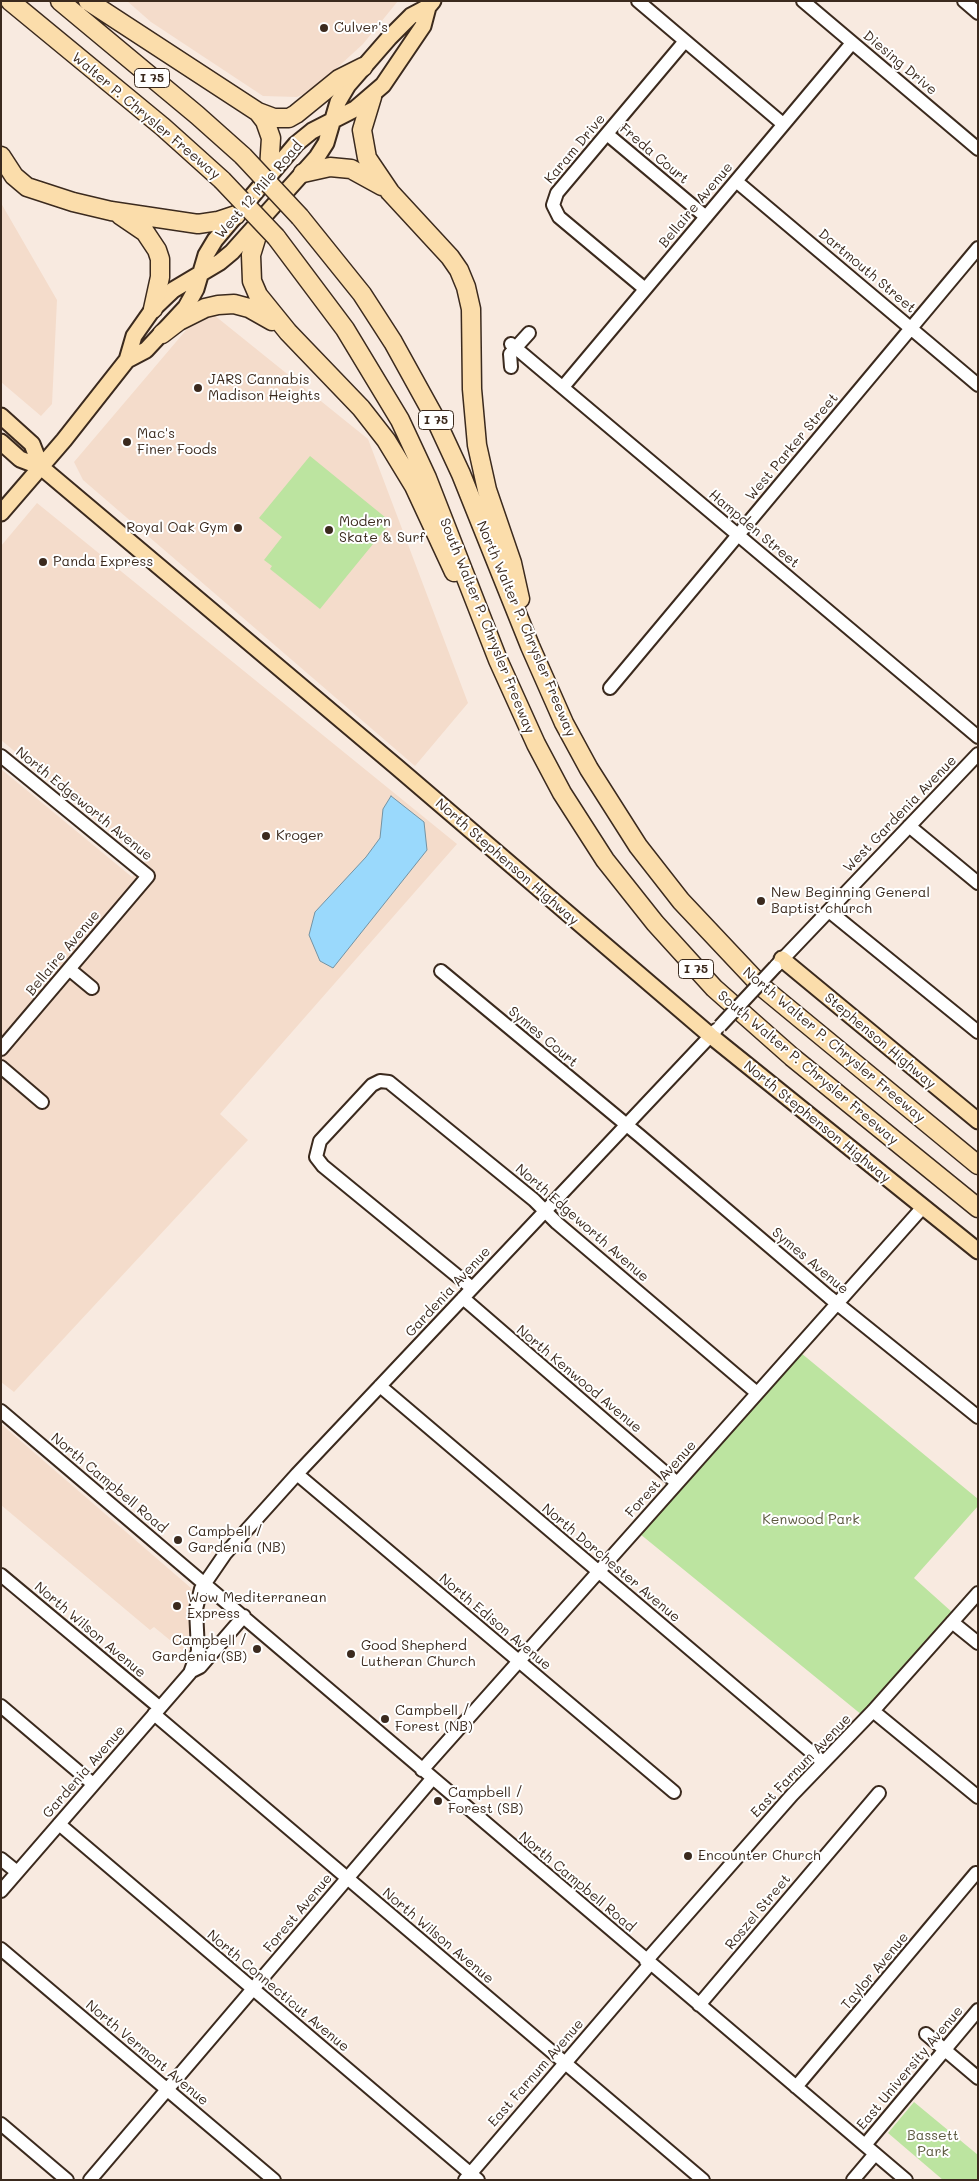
<!DOCTYPE html>
<style>
body{margin:0}
#map{position:relative;width:979px;height:2181px;overflow:hidden;background:#f8eae0;font-family:Mali,sans-serif}
canvas{display:block}
.frame{position:absolute;inset:0;border:2px solid #3b2a1e;pointer-events:none}
</style>
<div id="map">
<canvas width="979" height="2181"></canvas>
<div class="frame"></div>
</div>
<script>
const context = document.querySelector('canvas').getContext('2d');
context.lineJoin = 'round';
function fillPath(path, color) { context.fillStyle = color; context.fill(path, 'evenodd'); }
const poly = rows => new Path2D(rows.map(r => 'M' + r).join(''));
function stroke(path, color, width, dash) { context.strokeStyle = color; context.lineWidth = width; context.lineCap = dash ? 'butt' : 'round'; context.setLineDash(dash || []); context.stroke(path); }
function write(font, color, halo, rows, align = 'center') {
  context.font = font + ' Mali,sans-serif'; context.lineWidth = 4; context.setLineDash([]); context.textBaseline = 'middle'; context.strokeStyle = halo; context.fillStyle = color; for (const [text, x, y, turn = 0] of rows) {
    context.save(); context.translate(x, y); context.rotate((+turn || 0) * Math.PI / 180); context.textAlign = isNaN(turn) ? turn : align; if (halo) context.strokeText(text, 0, 0); context.fillText(text, 0, 0); context.restore();
  }
}
const built = poly([
 [127,1,398,1,363,44,314,89,297,97,263,96,151,22],
 [1,203,57,300,52,404,41,416,1,382],
 [214,315,368,439,468,703,415,766,83,480,74,462,187,329],
 [37,503,457,844,220,1114,248,1140,14,1392,1,1382,1,769,132,877,146,860,1,740,1,546],
 [1,1424,191,1588,188,1655,154,1627,150,1630,1,1505]
]);
const green = poly([
 [310,456,391,522,320,609,270,569,272,566,264,560,282,537,259,518],
 [801,1353,978,1499,978,1506,914,1578,953,1613,862,1715,640,1534],
 [914,2102,978,2155,978,2180,943,2180,888,2133]
]);
const water = poly([
 [391,796,424,822,427,850,333,968,320,961,309,935,315,912,366,857,380,838,383,809,391,796]
]);
const minor = poly([
 [638,1,783,124],
 [803,1,978,149],
 [964,1,978,13],
 [607,134,706,217],
 [736,181,978,385],
 [645,289,559,217,553,205,557,193,685,41],
 [511,344,978,737],
 [511,367,510,354,529,333],
 [563,387,852,43],
 [610,688,978,248],
 [1,756,148,876,1,1049],
 [909,826,978,883],
 [829,911,978,1032],
 [776,966,978,754],
 [69,969,92,988],
 [441,971,640,1136,829,1297,978,1417],
 [1,1067,42,1102],
 [472,1288,323,1166,316,1157,320,1141,372,1085,380,1081,389,1082,534,1200,557,1223,757,1393],
 [463,1298,677,1483],
 [380,1386,823,1762],
 [1,1411,906,2180],
 [297,1474,674,1792],
 [1,1575,159,1707],
 [952,1622,978,1643],
 [192,1671,200,1667,244,1616],
 [1,1706,93,1784],
 [873,1711,978,1797],
 [154,1714,703,2180],
 [422,1770,923,1207],
 [59,1824,478,2180],
 [1,1859,17,1872],
 [1,1891,190,1673,198,1651,196,1609,201,1589,225,1554,297,1474,716,1030],
 [1,1949,274,2180],
 [646,1961,792,1795,873,1711,978,1593],
 [699,2005,879,1793],
 [926,2034,978,2078],
 [796,2087,976,1873],
 [1,2124,67,2180],
 [865,2145,978,2010],
 [90,2180,432,1779],
 [465,2180,650,1964],
 [853,2180,875,2154]
]);
const major = poly([
 [127,360,146,350,186,307,196,289,206,255,215,240,296,144,312,131,355,109,383,85,423,26,428,7],
 [1,416,32,444,41,467],
 [1,442,20,459,41,467,398,768,711,1036,978,1251],
 [1,513,64,440,127,360,134,336,153,309,173,290,220,262,232,252,317,157,326,143,338,102,348,85,389,38,411,16,428,7,433,1],
 [782,959,978,1121]
]);
const highway = poly([
 [10,1,163,127,222,180],
 [60,1,197,115,243,156],
 [88,1,258,112,274,118,289,118,296,114,339,79,363,67],
 [372,97,362,130,367,158,390,192,450,257,459,270,466,287,471,309,472,389,477,445,487,490,512,563,520,599],
 [258,112,265,121,271,138,269,169,265,182],
 [1,156,14,176,27,187,73,202,111,211,198,224,218,221,236,215],
 [303,173,330,167,351,169,382,186],
 [120,215,145,232,157,250,160,259,160,277,153,309],
 [263,216,251,255,252,281,258,295,288,332,361,408,386,440,414,486,454,572],
 [300,217,362,294,393,342,435,418,461,474,530,646,564,723,589,769,638,846,681,901,762,987,978,1165],
 [276,237,345,329,400,420,427,478,498,660,536,744,562,793,605,860,655,923,714,988,792,1057,978,1208],
 [162,334,179,321,205,308,218,305,234,304,249,308,272,321]
]);
const minorBridge = poly([
 [720,1026,775,967]
]);
const highwayBridge = poly([
 [243,156,300,217],
 [222,180,276,237]
]);
const markers = [
 [324,28,5,"#3b2a1e"],
 [198,388,5,"#3b2a1e"],
 [127,442,5,"#3b2a1e"],
 [238,528,5,"#3b2a1e"],
 [329,530,5,"#3b2a1e"],
 [43,562,5,"#3b2a1e"],
 [266,836,5,"#3b2a1e"],
 [761,901,5,"#3b2a1e"],
 [178,1540,5,"#3b2a1e"],
 [177,1606,5,"#3b2a1e"],
 [257,1649,5,"#3b2a1e"],
 [351,1654,5,"#3b2a1e"],
 [385,1719,5,"#3b2a1e"],
 [438,1801,5,"#3b2a1e"],
 [688,1856,5,"#3b2a1e"]
];
const shields = [
 [152,78,35],
 [436,420,35],
 [696,969,35]
];
const shieldNames = [
 ["I 75",152,78],
 ["I 75",436,420],
 ["I 75",696,969]
];
const poiNames = [
 ["Culver's",334,28],
 ["JARS Cannabis",208,380],
 ["Madison Heights",208,396],
 ["Mac's",137,434],
 ["Finer Foods",137,450],
 ["Modern",339,522],
 ["Skate & Surf",339,538],
 ["Royal Oak Gym",228,528,"right"],
 ["Panda Express",53,562],
 ["Kroger",276,836],
 ["New Beginning General",771,893],
 ["Baptist church",771,909],
 ["Campbell /",188,1532],
 ["Gardenia (NB)",188,1548],
 ["Wow Mediterranean",187,1598],
 ["Express",187,1614],
 ["Campbell /",247,1641,"right"],
 ["Gardenia (SB)",247,1657,"right"],
 ["Good Shepherd",361,1646],
 ["Lutheran Church",361,1662],
 ["Campbell /",395,1711],
 ["Forest (NB)",395,1727],
 ["Campbell /",448,1793],
 ["Forest (SB)",448,1809],
 ["Encounter Church",698,1856]
];
const streetNames = [
 ["Diesing Drive",900,63,40],
 ["Walter P. Chrysler Freeway",146,116,40],
 ["Karam Drive",575,149,-50],
 ["Freda Court",654,154,40],
 ["West 12 Mile Road",259,190,-49],
 ["Bellaire Avenue",696,205,-50],
 ["Dartmouth Street",867,271,40],
 ["West Parker Street",792,447,-50],
 ["Hampden Street",754,529,40],
 ["South Walter P. Chrysler Freeway",487,626,68],
 ["North Walter P. Chrysler Freeway",526,629,67],
 ["North Edgeworth Avenue",84,804,39],
 ["West Gardenia Avenue",900,814,-46],
 ["North Stephenson Highway",507,862,41],
 ["Bellaire Avenue",63,953,-50],
 ["Symes Court",543,1037,40],
 ["Stephenson Highway",880,1041,40],
 ["North Walter P. Chrysler Freeway",834,1045,40],
 ["South Walter P. Chrysler Freeway",808,1068,40],
 ["North Stephenson Highway",817,1122,39],
 ["North Edgeworth Avenue",582,1223,41],
 ["Symes Avenue",810,1261,40],
 ["Gardenia Avenue",448,1292,-47],
 ["North Kenwood Avenue",579,1379,40],
 ["Forest Avenue",661,1479,-48],
 ["North Campbell Road",109,1483,40],
 ["North Dorchester Avenue",611,1563,40],
 ["North Edison Avenue",495,1622,40],
 ["North Wilson Avenue",90,1630,40],
 ["East Farnum Avenue",801,1766,-46],
 ["Gardenia Avenue",84,1772,-49],
 ["North Campbell Road",577,1882,40],
 ["Roszel Street",758,1912,-50],
 ["Forest Avenue",298,1913,-50],
 ["North Wilson Avenue",438,1936,40],
 ["Taylor Avenue",875,1971,-50],
 ["North Connecticut Avenue",278,1991,40],
 ["North Vermont Avenue",147,2053,40],
 ["East University Avenue",910,2068,-50],
 ["East Farnum Avenue",536,2073,-49]
];
const parkNames = [
 ["Kenwood Park",811,1520],
 ["Bassett",933,2136],
 ["Park",933,2152]
];
fillPath(built, '#f4dccb');
fillPath(green, '#bce4a0');
fillPath(water, '#9ad9fc');
stroke(water, '#7493a3', 1);
stroke(minor, '#3b2a1e', 16);
stroke(major, '#3b2a1e', 19);
stroke(highway, '#3b2a1e', 21);
stroke(minor, '#fff', 12);
stroke(major, '#fbddab', 15);
stroke(highway, '#fbddab', 18);
stroke(minorBridge, '#3b2a1e', 16, []);
stroke(highwayBridge, '#3b2a1e', 21, []);
stroke(minorBridge, '#fff', 12);
stroke(highwayBridge, '#fbddab', 18);
for (const [x, y, r, color] of markers) { const dot = new Path2D(); dot.arc(x, y, r, 0, 2 * Math.PI); context.fillStyle = color; context.fill(dot); stroke(dot, '#fff', 2); }
for (const [x, y, w] of shields) { const box = new Path2D(); box.roundRect(x - w / 2, y - 9.5, w, 19, 4); context.fillStyle = '#fff'; context.fill(box); stroke(box, '#3b2a1e', 1); }
write('bold 12px', '#3b2a1e', null, shieldNames);
write('14px', '#3b2a1e', '#fff', poiNames, 'left');
write('14px', '#3b2a1e', '#fff', streetNames);
write('14px', '#5b583e', '#fff', parkNames);
</script>
